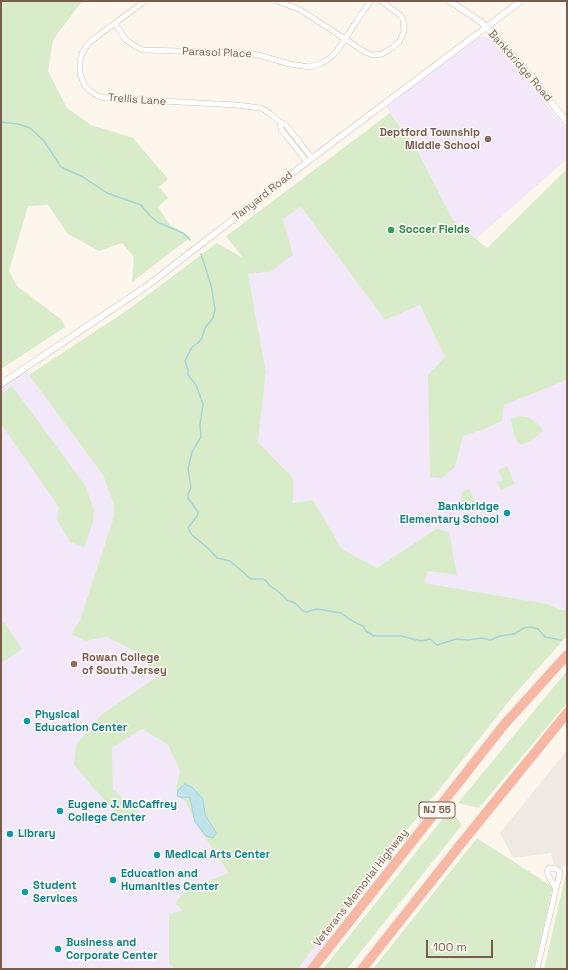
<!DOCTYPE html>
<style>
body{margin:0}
#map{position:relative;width:568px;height:970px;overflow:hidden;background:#fdf6ec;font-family:"Space Grotesk",sans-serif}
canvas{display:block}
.frame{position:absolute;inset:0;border:2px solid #7a5c4d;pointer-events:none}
.scale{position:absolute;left:426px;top:940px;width:67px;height:18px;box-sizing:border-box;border:2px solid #7a5c4d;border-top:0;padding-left:5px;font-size:12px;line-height:14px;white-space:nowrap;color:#7a5c4d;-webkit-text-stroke:3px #fffaf3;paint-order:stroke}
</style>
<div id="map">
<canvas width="568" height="970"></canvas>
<div class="frame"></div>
<div class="scale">100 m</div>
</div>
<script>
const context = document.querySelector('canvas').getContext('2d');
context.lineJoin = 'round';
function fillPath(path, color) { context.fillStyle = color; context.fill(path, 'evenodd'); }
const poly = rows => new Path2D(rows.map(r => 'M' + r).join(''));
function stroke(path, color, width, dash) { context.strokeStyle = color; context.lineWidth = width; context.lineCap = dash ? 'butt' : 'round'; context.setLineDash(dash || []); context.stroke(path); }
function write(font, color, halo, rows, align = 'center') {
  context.font = font + ' "Space Grotesk",sans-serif'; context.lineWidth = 3; context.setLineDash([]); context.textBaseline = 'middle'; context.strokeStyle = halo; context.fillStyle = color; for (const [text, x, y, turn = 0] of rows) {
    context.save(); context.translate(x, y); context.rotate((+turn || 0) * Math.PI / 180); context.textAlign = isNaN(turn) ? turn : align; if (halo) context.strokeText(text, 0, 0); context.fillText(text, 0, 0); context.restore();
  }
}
const industrial = poly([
 [567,750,567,863,556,873,551,853,513,858,500,833]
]);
const education = poly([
 [479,37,486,37,491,39,497,44,567,129,567,159,476,239,453,220,416,148,386,107],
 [301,207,385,320,420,305,445,357,455,467,463,436,482,430,502,421,504,405,567,380,567,610,561,610,548,604,424,583,428,571,456,575,436,529,377,568,342,549,313,500,293,503,293,478,258,442,266,372,248,274,270,272,283,219],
 [24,368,103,475,114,505,114,516,80,620,71,634,85,641,107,637,136,652,158,676,101,715,74,765,139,813,113,789,112,748,142,729,168,745,180,771,255,853,333,943,312,969,1,969,1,384]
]);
const green = poly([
 [1,1,85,1,79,5,53,40,48,71,67,108,91,125,133,138,168,179,159,187,168,198,158,207,170,225,191,237,132,282,134,257,122,243,99,251,68,234,48,205,28,206,9,271,17,286,62,320,65,327,1,369],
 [390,113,416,148,453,220,487,248,567,169,567,380,504,405,502,421,482,430,463,436,455,467,442,478,430,477,428,375,445,357,420,305,385,320,301,207,283,219,293,255,270,272,248,274,266,372,258,442,293,478,293,503,313,500,342,549,377,568,436,529,449,532,457,575,428,571,424,583,548,604,561,610,567,610,567,636,514,695,297,969,175,969,169,963,169,914,183,911,175,903,189,888,229,873,196,824,187,804,176,790,180,771,168,745,142,729,112,748,113,789,139,813,132,823,115,812,74,765,76,745,101,715,158,676,136,652,107,637,85,641,71,634,80,620,114,516,114,505,103,475,29,375,129,309,217,243,243,258,226,236],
 [12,386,85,485,94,510,93,522,84,548,70,542,57,520,59,507,1,424,1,394],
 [518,416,527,417,533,420,540,426,543,431,532,440,521,445,518,443,513,431,511,419],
 [507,466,512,476,511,476,515,484,501,490,497,482,503,480,498,470],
 [469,489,477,504,465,510,461,498,462,492],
 [4,622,22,649,1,663,1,624],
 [567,671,567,703,479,808,458,803],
 [452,807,455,816,462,825,347,969,323,969],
 [477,838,553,887,534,969,373,969],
 [567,869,567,969,544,969]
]);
const water = poly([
 [185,784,192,787,203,799,205,814,209,821,216,832,216,834,213,838,206,836,195,822,190,798,187,797,182,798,177,796,178,790,185,784]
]);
const stream = poly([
 [1,122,18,124,30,128,44,141,61,167,83,177,107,193,141,205,151,217,159,223,183,233,190,240],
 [201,254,211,285,215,309,213,318,205,328,202,338,198,343,192,347,185,361,188,370,188,375,196,385,203,404,200,425,201,437,192,452,188,469,191,488,188,494,188,498,198,512,197,516,188,528,192,535,209,549,217,558,230,561,251,579,263,579,266,581,270,586,279,592,287,600,295,603,303,611,306,612,317,609,341,613,354,622,363,626,366,631,374,636,401,636,421,641,430,639,437,645,456,639,468,640,482,638,490,640,500,636,514,634,524,628,531,627,538,629,545,637,561,640]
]);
const minor = poly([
 [145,1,95,38,88,44,82,53,80,61,80,74,85,86,92,92,98,96,106,98,236,105,261,108,269,113,280,122,285,124,312,158],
 [277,1,299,9,365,52,373,55,382,54,393,47,399,42,404,32,403,19,400,15,381,1],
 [115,24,126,40,135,46,143,50,246,53,258,55,290,64,309,67,322,63,330,58,337,51,370,1],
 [280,122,281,129,307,162],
 [549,868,556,869,560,872,556,889,548,875,547,870,549,868],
 [537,969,556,889]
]);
const tertiary = poly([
 [450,1,481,22,486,27,518,61,567,122],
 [1,384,147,286,307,162,521,1]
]);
const motorway = poly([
 [312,969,503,726,567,655],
 [362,969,464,840,567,713]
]);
const markers = [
 [488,139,4,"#8d6e63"],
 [391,230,4,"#2e9e5b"],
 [507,513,4,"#0f9aa8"],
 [74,664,4,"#8d6e63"],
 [27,721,4,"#0f9aa8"],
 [60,811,4,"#0f9aa8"],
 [10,834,4,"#0f9aa8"],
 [157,855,4,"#0f9aa8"],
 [113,880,4,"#0f9aa8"],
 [25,892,4,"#0f9aa8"],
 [58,949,4,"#0f9aa8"]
];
const shields = [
 [437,810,36]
];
const shieldNames = [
 ["NJ 55",437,810]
];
const streetNames = [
 ["Parasol Place",217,53,2],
 ["Bankbridge Road",520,66,49],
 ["Trellis Lane",137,100,4],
 ["Tanyard Road",263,196,-38],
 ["Veterans Memorial Highway",361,888,-52]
];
const educationNames = [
 ["Deptford Township",480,133],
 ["Middle School",480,146],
 ["Rowan College",82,658,"left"],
 ["of South Jersey",82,671,"left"]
];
const leisureNames = [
 ["Soccer Fields",399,230]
];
const cultureNames = [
 ["Bankbridge",499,507,"right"],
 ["Elementary School",499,520,"right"],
 ["Physical",35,715],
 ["Education Center",35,728],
 ["Eugene J. McCaffrey",68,805],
 ["College Center",68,818],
 ["Library",18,834],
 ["Medical Arts Center",165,855],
 ["Education and",121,874],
 ["Humanities Center",121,887],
 ["Student",33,886],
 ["Services",33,899],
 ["Business and",66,943],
 ["Corporate Center",66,956]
];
fillPath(industrial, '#efe9e4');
fillPath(education, '#f3e8fa');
fillPath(green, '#d8ecc9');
fillPath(water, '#bfe3e8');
stroke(water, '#a5d3da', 1);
stroke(stream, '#a5d3da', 1.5);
stroke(minor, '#d1beb0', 6);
stroke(tertiary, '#d1beb0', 7);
stroke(motorway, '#dad1cd', 10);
stroke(minor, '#fff', 5);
stroke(tertiary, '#fff', 6);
stroke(motorway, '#f7b7a3', 9);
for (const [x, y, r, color] of markers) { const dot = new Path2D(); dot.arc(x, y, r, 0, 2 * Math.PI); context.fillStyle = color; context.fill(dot); stroke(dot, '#fffaf3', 1.5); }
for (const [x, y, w] of shields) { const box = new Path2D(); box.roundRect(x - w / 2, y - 8, w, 16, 3); context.fillStyle = '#fffaf3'; context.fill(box); stroke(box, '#7a5c4d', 1); }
write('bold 10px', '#7a5c4d', null, shieldNames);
write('11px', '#7a5c4d', '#fffaf3', streetNames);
write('bold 11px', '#785e54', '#fffaf3', educationNames, 'right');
write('bold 11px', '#27864d', '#fffaf3', leisureNames, 'left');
write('bold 11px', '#0d838f', '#fffaf3', cultureNames, 'left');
</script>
